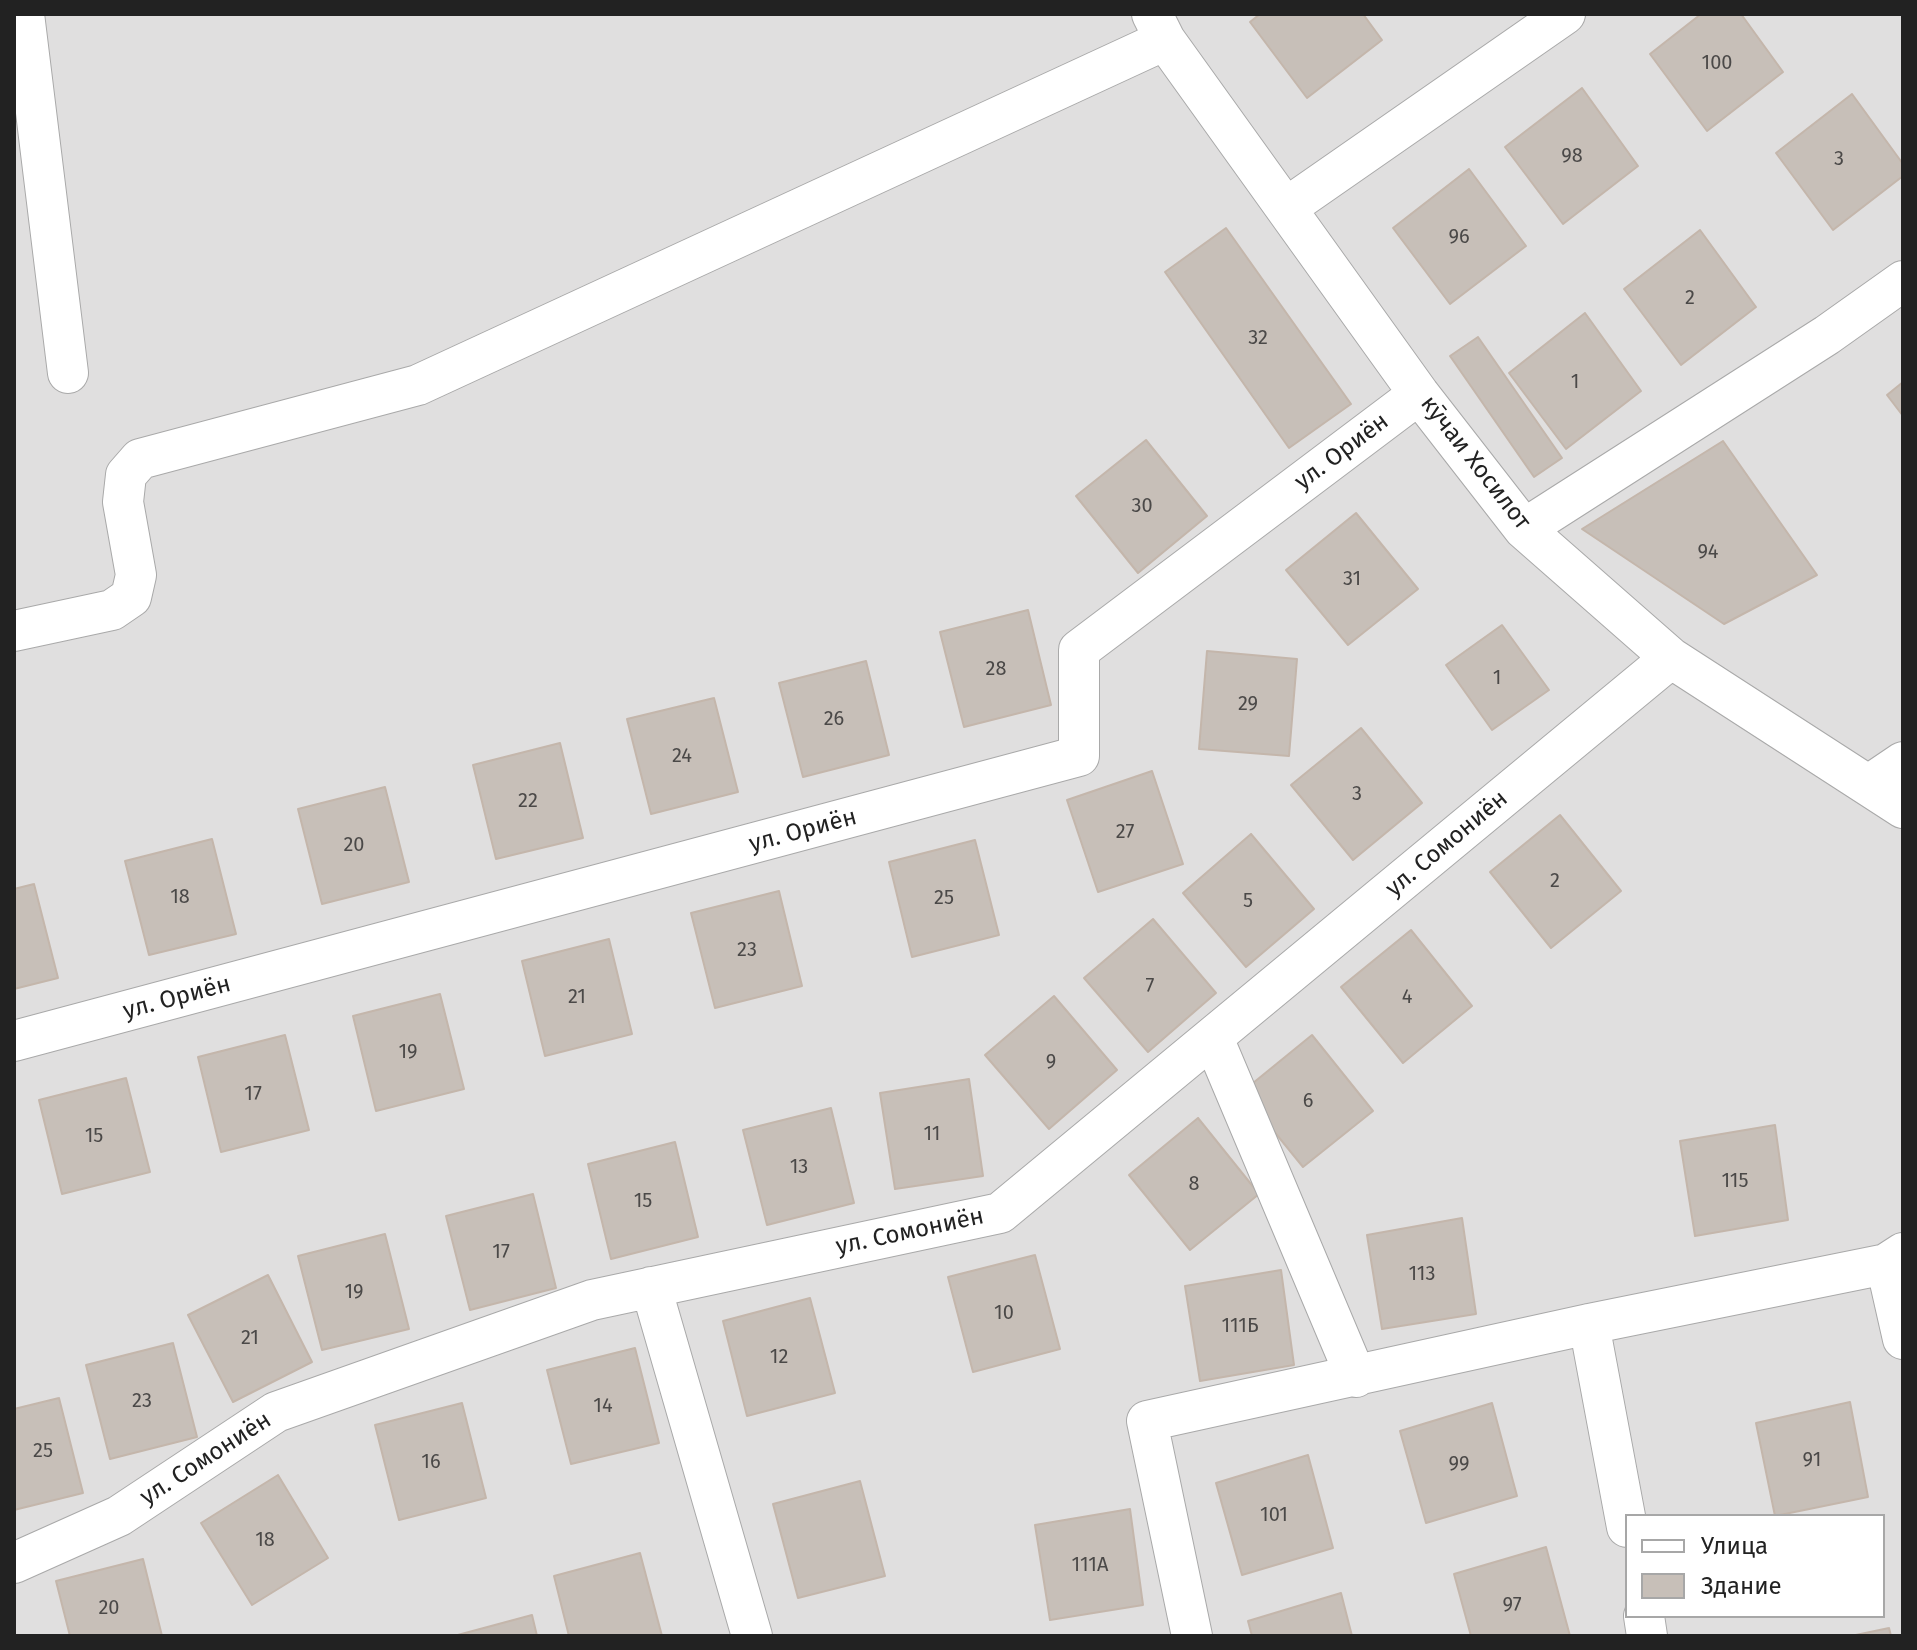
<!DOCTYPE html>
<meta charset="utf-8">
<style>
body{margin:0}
#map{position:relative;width:1917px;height:1650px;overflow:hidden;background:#f2efe9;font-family:"Fira Sans",sans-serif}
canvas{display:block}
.frame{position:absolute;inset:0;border:16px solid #222;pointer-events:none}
.legend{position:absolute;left:1625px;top:1514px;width:260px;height:104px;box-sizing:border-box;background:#fff;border:2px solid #a7a7a7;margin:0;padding:10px 14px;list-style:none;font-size:24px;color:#222}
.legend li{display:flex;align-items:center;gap:16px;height:40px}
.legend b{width:40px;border:2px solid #a7a7a7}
</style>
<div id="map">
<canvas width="1917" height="1650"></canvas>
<div class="frame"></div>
<ul class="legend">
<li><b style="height:10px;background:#fff"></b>Улица</li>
<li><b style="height:22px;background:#c7bfb8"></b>Здание</li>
</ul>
</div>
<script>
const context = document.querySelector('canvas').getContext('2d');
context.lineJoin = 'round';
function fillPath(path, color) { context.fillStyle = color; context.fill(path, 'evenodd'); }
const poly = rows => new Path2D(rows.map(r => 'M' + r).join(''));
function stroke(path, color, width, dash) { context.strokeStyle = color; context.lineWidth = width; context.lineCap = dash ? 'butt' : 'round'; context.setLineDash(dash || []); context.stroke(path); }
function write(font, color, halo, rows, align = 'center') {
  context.font = font + ' "Fira Sans",sans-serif'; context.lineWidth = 8; context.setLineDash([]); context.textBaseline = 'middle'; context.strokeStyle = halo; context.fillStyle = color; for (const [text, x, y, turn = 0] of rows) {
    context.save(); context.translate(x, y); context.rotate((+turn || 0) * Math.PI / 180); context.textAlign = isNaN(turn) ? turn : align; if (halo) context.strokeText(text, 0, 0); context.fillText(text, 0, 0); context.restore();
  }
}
const residential = poly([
 [14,14,1903,14,1903,1636,14,1636],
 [1627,1516,1883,1516,1883,1616,1627,1616]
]);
const building = poly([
 [1260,14,1363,14,1382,40,1307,98,1250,22,1260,14],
 [1701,14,1741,14,1783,72,1707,131,1650,54,1701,14],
 [1582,88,1638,166,1563,224,1505,147,1582,88],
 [1852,94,1903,164,1903,176,1833,230,1776,153,1852,94],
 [1469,169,1526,246,1450,304,1393,228,1469,169],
 [1226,228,1351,404,1289,448,1165,272,1226,228],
 [1700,230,1756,307,1681,365,1624,289,1700,230],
 [1585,313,1641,391,1566,449,1509,373,1585,313],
 [1478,337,1562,458,1534,477,1450,356,1478,337],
 [1903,382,1903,416,1887,395,1903,382],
 [1146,440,1207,516,1138,573,1076,496,1146,440],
 [1723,441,1817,575,1724,624,1582,529,1723,441],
 [1356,513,1418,589,1348,645,1286,570,1356,513],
 [1028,610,1051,705,964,727,940,632,1028,610],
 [1502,625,1549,690,1492,730,1446,665,1502,625],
 [1207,651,1297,659,1289,756,1199,749,1207,651],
 [866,661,889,755,803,777,779,683,866,661],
 [714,698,738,792,651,814,627,719,714,698],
 [1361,728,1422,803,1353,860,1291,785,1361,728],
 [560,743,583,838,496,859,473,765,560,743],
 [1152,771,1183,864,1098,892,1067,800,1152,771],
 [385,787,409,882,322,904,298,809,385,787],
 [1560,815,1621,891,1551,948,1490,872,1560,815],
 [1251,834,1314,909,1246,967,1183,893,1251,834],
 [212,839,236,934,149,955,125,861,212,839],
 [975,840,999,935,912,957,889,862,975,840],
 [34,884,58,978,14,989,14,889,34,884],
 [779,891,802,986,715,1008,691,913,779,891],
 [1153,919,1216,993,1148,1052,1084,978,1153,919],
 [1411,930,1472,1006,1403,1063,1341,987,1411,930],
 [609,939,632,1034,545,1056,522,961,609,939],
 [440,994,464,1089,376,1111,353,1016,440,994],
 [1054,996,1117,1070,1049,1129,985,1055,1054,996],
 [285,1035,309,1130,221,1152,198,1057,285,1035],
 [1312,1035,1373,1111,1303,1167,1242,1092,1312,1035],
 [126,1078,150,1172,62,1194,39,1100,126,1078],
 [969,1079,983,1176,895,1189,880,1093,969,1079],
 [831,1108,854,1203,767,1225,743,1130,831,1108],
 [1198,1118,1259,1194,1190,1250,1129,1175,1198,1118],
 [1775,1125,1788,1220,1695,1236,1680,1141,1775,1125],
 [675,1142,698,1237,611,1259,588,1164,675,1142],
 [533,1194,556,1288,470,1310,446,1216,533,1194],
 [1462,1218,1476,1314,1382,1329,1367,1235,1462,1218],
 [385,1234,409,1329,322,1350,298,1256,385,1234],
 [1035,1255,1060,1349,973,1372,948,1277,1035,1255],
 [1281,1270,1294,1365,1200,1381,1185,1286,1281,1270],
 [268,1275,312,1362,233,1402,188,1315,268,1275],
 [810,1298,835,1393,747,1416,723,1321,810,1298],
 [173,1343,197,1437,110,1459,86,1365,173,1343],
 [635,1348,659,1443,571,1464,547,1370,635,1348],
 [59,1398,83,1493,14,1510,14,1409,59,1398],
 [1850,1402,1868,1497,1775,1516,1756,1423,1850,1402],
 [462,1403,486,1498,399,1520,375,1425,462,1403],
 [1492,1403,1517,1496,1426,1523,1400,1431,1492,1403],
 [1308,1455,1333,1548,1242,1575,1216,1483,1308,1455],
 [278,1475,328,1558,252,1605,201,1523,278,1475],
 [860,1481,885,1576,798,1598,773,1504,860,1481],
 [1130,1509,1143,1605,1050,1620,1035,1525,1130,1509],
 [1546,1547,1570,1636,1471,1636,1454,1574,1546,1547],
 [640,1553,662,1636,569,1636,554,1576,640,1553],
 [143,1559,162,1636,70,1636,56,1581,143,1559],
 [1341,1593,1352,1636,1252,1636,1248,1621,1341,1593],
 [532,1615,537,1636,454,1636,532,1615],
 [1889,1628,1891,1636,1851,1636,1889,1628]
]);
const street = poly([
 [24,14,68,373],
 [1152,14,1165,40,1419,394,1524,529,1671,658,1903,808],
 [1286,208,1565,14],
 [1524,529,1827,335,1903,281],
 [14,631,112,610,131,597,136,575,123,502,126,475,140,459,418,385,1165,40],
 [1869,785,1903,762],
 [1213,1038,1356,1377],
 [14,1041,1079,756,1079,650,1419,394],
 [1886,1264,1903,1339],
 [651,1287,752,1636],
 [1589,1324,1627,1527],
 [14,1563,119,1516,276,1412,592,1300,1000,1213,1671,658],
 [1644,1616,1647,1636],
 [1192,1636,1147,1421,1589,1324,1886,1264,1903,1253]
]);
const numberNames = [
 ["100",1717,63],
 ["98",1572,156],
 ["3",1839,159],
 ["96",1459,237],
 ["2",1690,298],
 ["32",1258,338],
 ["1",1575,382],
 ["30",1142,506],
 ["94",1708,552],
 ["31",1352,579],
 ["28",996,669],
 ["1",1497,678],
 ["29",1248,704],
 ["26",834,719],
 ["24",682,756],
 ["3",1357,794],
 ["22",528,801],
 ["27",1125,832],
 ["20",354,845],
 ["2",1555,881],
 ["18",180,897],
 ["25",944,898],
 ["5",1248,901],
 ["23",747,950],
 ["7",1150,986],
 ["21",577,997],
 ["4",1407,997],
 ["19",408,1052],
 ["9",1051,1062],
 ["17",253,1094],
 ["6",1308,1101],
 ["11",932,1134],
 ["15",94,1136],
 ["13",799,1167],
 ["115",1735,1181],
 ["8",1194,1184],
 ["15",643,1201],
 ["17",501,1252],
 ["113",1422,1274],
 ["19",354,1292],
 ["10",1004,1313],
 ["111Б",1240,1326],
 ["21",250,1338],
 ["12",779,1357],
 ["23",142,1401],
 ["14",603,1406],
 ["25",43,1451],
 ["91",1812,1460],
 ["16",431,1462],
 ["99",1459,1464],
 ["101",1274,1515],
 ["18",265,1540],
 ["111А",1090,1565],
 ["97",1512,1605],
 ["20",109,1608]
];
const streetNames = [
 ["ул. Ориён",1342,452,-37],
 ["кӯчаи Хосилот",1475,463,52],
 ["ул. Ориён",803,831,-15],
 ["ул. Сомониён",1447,844,-40],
 ["ул. Ориён",177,998,-15],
 ["ул. Сомониён",910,1232,-12],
 ["ул. Сомониён",206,1459,-33]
];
fillPath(residential, '#e0dfdf');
fillPath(building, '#c7bfb8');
stroke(building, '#c4b6ab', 2);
stroke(street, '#a9a9a9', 42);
stroke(street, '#fff', 40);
write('20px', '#4b4948', null, numberNames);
write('24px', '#222', '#fff', streetNames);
</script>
